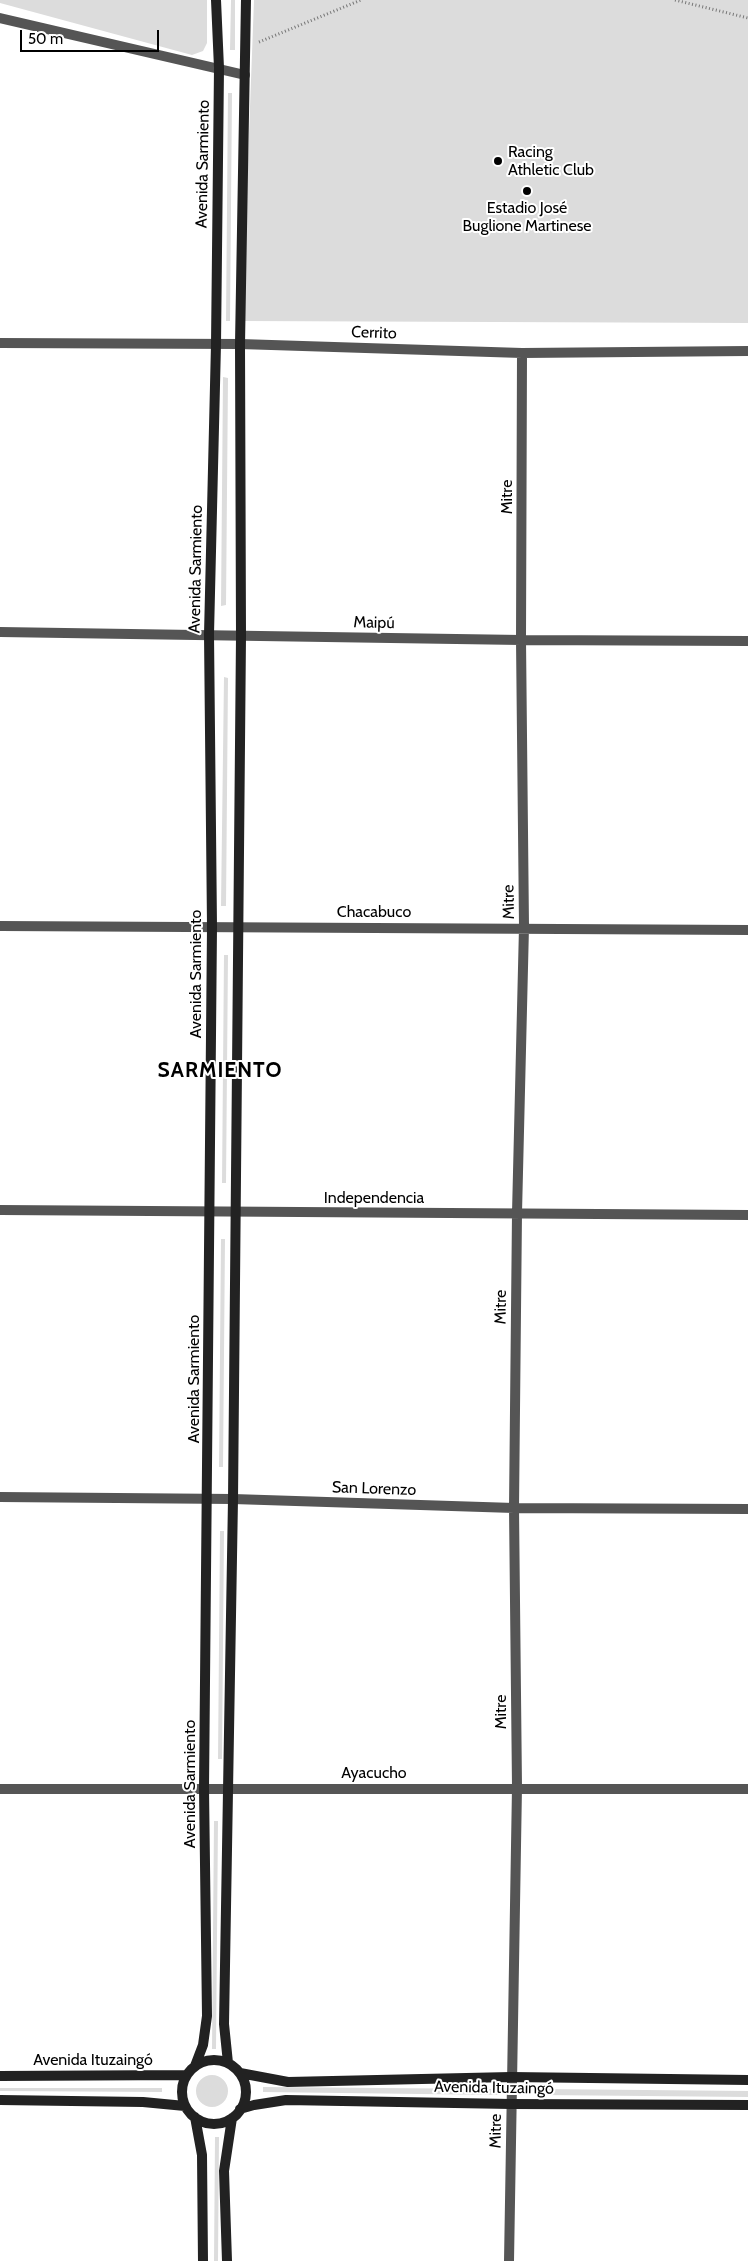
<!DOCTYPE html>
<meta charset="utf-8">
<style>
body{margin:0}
#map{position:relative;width:748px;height:2261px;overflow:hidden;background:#fff;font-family:Cabin,sans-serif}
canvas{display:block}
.scale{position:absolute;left:20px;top:30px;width:139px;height:22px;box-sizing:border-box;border:2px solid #000;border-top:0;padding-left:6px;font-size:15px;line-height:18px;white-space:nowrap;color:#000;-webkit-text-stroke:4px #fff;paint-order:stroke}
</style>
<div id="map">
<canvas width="748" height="2261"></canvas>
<div class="scale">50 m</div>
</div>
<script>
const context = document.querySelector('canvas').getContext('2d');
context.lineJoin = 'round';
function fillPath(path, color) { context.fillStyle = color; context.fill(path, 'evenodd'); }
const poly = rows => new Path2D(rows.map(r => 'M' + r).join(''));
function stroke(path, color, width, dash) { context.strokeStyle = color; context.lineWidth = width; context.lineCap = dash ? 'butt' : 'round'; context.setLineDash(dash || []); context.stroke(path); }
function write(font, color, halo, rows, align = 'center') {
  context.font = font + ' Cabin,sans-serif'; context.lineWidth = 4; context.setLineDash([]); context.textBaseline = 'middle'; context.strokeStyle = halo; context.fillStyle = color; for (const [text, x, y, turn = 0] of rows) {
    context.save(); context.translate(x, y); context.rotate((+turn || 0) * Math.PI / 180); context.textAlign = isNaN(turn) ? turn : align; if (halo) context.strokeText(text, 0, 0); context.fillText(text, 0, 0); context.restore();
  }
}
const green = poly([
 [0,0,207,0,207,43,203,51,192,55,0,3],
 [231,0,235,0,235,50,230,50],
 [254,0,748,0,748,323,242,321],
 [228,93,232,93,230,321,226,321],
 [223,377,228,378,226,605,221,606],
 [224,677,228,678,226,906,221,906],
 [224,955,228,955,226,1183,222,1183],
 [221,1239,225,1239,223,1467,219,1467],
 [220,1531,224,1531,222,1759,218,1759],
 [214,1821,218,1821,216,2049,212,2049],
 '196 2091a16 16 0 1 1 32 0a16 16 0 1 1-32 0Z',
 [263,2087,500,2089,500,2095,263,2092],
 [0,2088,162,2088,162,2092,0,2091],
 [541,2089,748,2091,748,2097,541,2095],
 [215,2137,219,2137,218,2261,214,2261]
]);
const path = poly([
 [675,0,748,18],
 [259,42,361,0]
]);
const minor = poly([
 [0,343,240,344,522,353,748,351],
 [0,632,521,640,748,641],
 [0,926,748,930],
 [0,1210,748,1215],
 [0,1497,233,1499,514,1508,748,1509],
 [0,1789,748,1789],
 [509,2261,517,1787,514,1508,517,1213,524,927,521,640,522,353]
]);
const tertiary = poly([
 [0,18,245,75]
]);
const secondary = poly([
 '182 2092a32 32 0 1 1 64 0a32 32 0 1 1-64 0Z',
 [228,2063,224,2024,233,1499,241,636,240,344,246,0],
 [195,2066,203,2045,207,2016,204,1788,212,927,209,634,216,344,219,68,216,0],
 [240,2073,288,2082,511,2077,748,2080],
 [0,2076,187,2075],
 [0,2100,143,2102,185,2106],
 [240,2109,254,2105,286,2100,511,2104,748,2105],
 [195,2117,202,2155,203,2261],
 [227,2261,224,2171,232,2118]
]);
const markers = [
 [498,161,5,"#000"],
 [527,191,5,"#000"]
];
const poiNames = [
 ["Racing",508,152],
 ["Athletic Club",508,170],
 ["Estadio José",527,208,"center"],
 ["Buglione Martinese",527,226,"center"]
];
const streetNames = [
 ["Avenida Sarmiento",203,164,-89],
 ["Cerrito",374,333,2],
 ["Mitre",507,497,-90],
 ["Avenida Sarmiento",196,569,-89],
 ["Maipú",374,623,1],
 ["Mitre",509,902,-91],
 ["Chacabuco",374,912],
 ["Avenida Sarmiento",196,974,-90],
 ["Independencia",374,1198],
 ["Mitre",501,1307,-89],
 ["Avenida Sarmiento",194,1379,-90],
 ["San Lorenzo",374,1489,2],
 ["Mitre",501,1712,-90],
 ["Ayacucho",374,1773],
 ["Avenida Sarmiento",190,1784,-90],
 ["Avenida Ituzaingó",93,2060],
 ["Avenida Ituzaingó",494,2088,1],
 ["Mitre",496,2131,-89]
];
const districtNames = [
 ["SARMIENTO",220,1071]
];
fillPath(green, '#dcdcdc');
stroke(path, '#777', 3, [1, 2.5]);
stroke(minor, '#555', 10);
stroke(tertiary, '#555', 10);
stroke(secondary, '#222', 10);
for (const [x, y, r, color] of markers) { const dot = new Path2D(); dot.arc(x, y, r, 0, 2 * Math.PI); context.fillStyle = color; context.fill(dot); stroke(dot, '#fff', 2); }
write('16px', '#000', '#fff', poiNames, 'left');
write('16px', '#000', '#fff', streetNames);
context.letterSpacing = '1px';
write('bold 21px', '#000', '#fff', districtNames);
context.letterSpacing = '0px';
</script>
